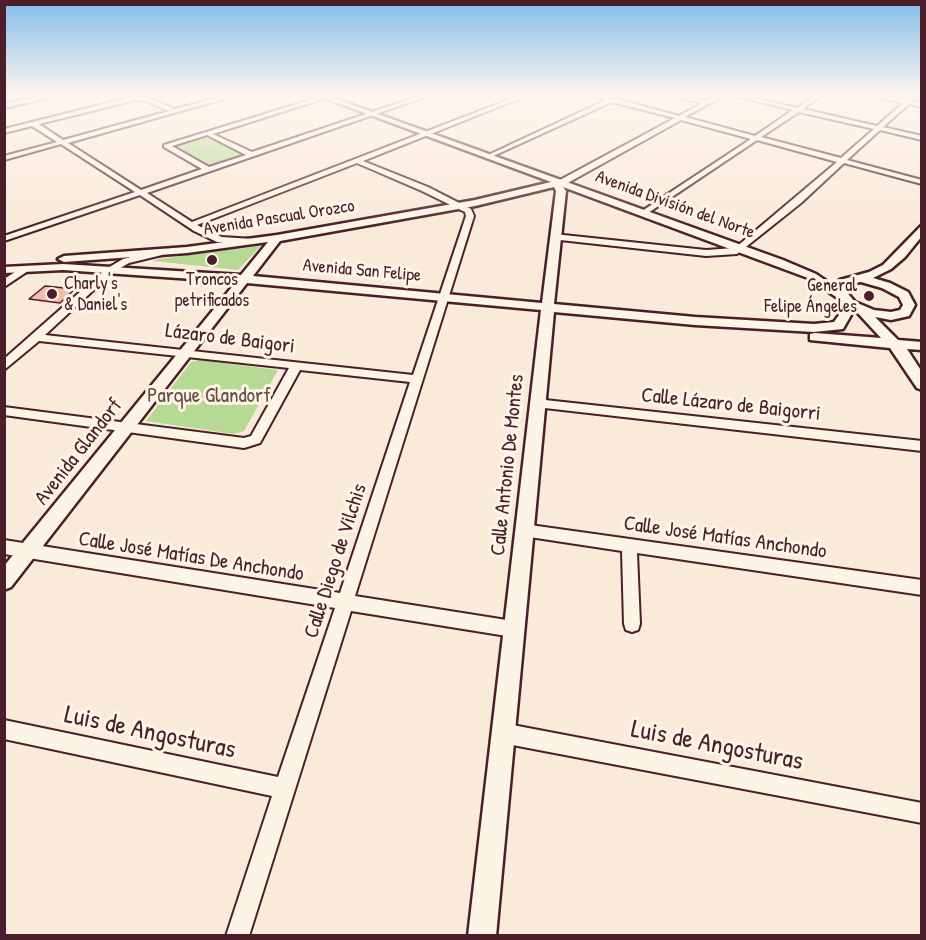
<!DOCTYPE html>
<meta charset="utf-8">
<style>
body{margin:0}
#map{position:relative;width:926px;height:940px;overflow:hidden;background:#faead9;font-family:"Patrick Hand",sans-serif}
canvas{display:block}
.frame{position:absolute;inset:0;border:6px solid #4a1f2b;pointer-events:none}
</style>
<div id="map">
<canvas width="926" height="940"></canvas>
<div class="frame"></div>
</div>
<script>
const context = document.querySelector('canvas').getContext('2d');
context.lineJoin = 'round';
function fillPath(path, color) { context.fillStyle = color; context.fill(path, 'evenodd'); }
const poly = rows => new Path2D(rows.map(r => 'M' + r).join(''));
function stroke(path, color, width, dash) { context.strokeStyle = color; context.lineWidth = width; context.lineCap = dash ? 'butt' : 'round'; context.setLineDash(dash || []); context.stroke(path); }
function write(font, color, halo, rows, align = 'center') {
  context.font = font + ' "Patrick Hand",sans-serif'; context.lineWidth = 6; context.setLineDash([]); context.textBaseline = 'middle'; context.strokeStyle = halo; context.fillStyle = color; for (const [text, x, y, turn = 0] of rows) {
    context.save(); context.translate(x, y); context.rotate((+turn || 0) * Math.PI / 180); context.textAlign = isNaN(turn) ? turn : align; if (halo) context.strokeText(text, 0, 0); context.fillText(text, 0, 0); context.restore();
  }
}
const green = poly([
 [206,136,245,154,245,155,213,166,176,146],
 [261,246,238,270,153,261,158,259],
 [199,360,278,370,244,431,234,434,146,421,191,362]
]);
const building = poly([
 [45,286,75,289,60,303,29,299,45,286]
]);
const minor = poly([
 [136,96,149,98,175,109,225,96,234,96,68,143,141,190,202,169,164,147,164,145,323,96,332,96,213,134,252,152,420,96,428,96,147,193,192,222,518,96,526,96,363,161,428,187,471,209,474,216,355,596,513,621,519,623,521,629,519,635,513,637,351,611,249,936,226,936,272,796,4,739,4,720,278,777,335,608,4,554,4,540,340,593,410,382,300,370,260,443,244,448,4,415,4,407,244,438,251,436,289,368,39,341,4,370,4,359,106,269,123,259,159,250,162,251,162,255,129,263,112,273,45,335,413,375,466,216,465,212,422,191,357,163,197,225,222,237,253,239,253,243,250,244,217,242,194,231,140,195,4,241,4,236,135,192,61,144,4,160,4,156,57,142,32,126,4,133,4,129,136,96],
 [136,100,146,101,169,111,63,140,39,124,136,100],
 [207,135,246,155,209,167,172,146,207,135],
 [594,96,615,96,618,98,617,99,679,116,702,103,676,96,706,101,716,96,723,96,685,117,755,136,793,110,735,96,745,96,797,108,814,96,821,96,803,109,877,126,903,103,875,96,906,100,911,96,917,96,912,101,922,103,922,107,909,104,883,127,922,136,922,140,880,130,847,160,922,180,922,184,844,163,801,203,737,254,706,256,551,239,551,235,554,234,706,250,735,248,837,162,757,140,645,215,642,215,642,211,751,139,681,120,564,185,558,185,558,181,675,118,612,102,491,157,486,156,606,100,594,96],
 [799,112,874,129,841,158,761,137,799,112],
 [23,267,31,269,4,287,4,279,23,267],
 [536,399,922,441,922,451,536,407,530,403,536,399],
 [523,524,922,580,922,595,637,553,640,624,638,630,632,632,626,630,624,624,622,551,523,536,518,534,516,530,518,526,523,524],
 [502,723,922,803,922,823,502,743,495,740,492,733,495,726,502,723]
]);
const major = poly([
 [41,96,53,96,4,108,4,104,41,96],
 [319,96,328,96,783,260,816,274,835,287,840,280,869,272,883,265,922,225,922,236,905,257,891,269,873,278,890,283,908,292,915,305,909,316,891,320,875,317,898,340,922,342,922,350,907,349,922,372,922,390,917,388,890,348,810,340,810,334,815,333,881,338,856,311,851,309,851,315,843,329,814,332,695,325,554,312,496,936,468,936,541,310,247,283,11,587,4,590,4,566,236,282,63,270,4,273,4,267,63,264,241,275,268,242,187,253,64,262,58,259,64,256,187,247,277,235,475,200,551,182,319,96],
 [554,187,556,191,542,303,253,276,280,241,475,206,554,187],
 [563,187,808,278,839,299,839,315,834,322,814,324,695,317,554,304,566,191,563,187],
 [861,282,882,288,899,297,903,305,900,310,891,312,874,310,855,302,845,290,848,284,861,282]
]);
const markers = [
 [212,260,6,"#4a1f2b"],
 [52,294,6,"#4a1f2b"],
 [869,296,6,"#4a1f2b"]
];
const farStreetnames = [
 ["Avenida División del Norte",675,205,20],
 ["Avenida Pascual Orozco",279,218,-9],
 ["Avenida San Felipe",362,271,5]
];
const farPoinames = [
 ["Troncos",212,280],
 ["petrificados",212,301],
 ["Charly's",64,284,"left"],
 ["& Daniel's",64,305,"left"],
 ["General",857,286,"right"],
 ["Felipe Ángeles",857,307,"right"]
];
const streetNames = [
 ["Lázaro de Baigori",230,339,7],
 ["Calle Lázaro de Baigorri",731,405,6],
 ["Avenida Glandorf",79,452,-52],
 ["Calle Antonio De Montes",508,465,-84],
 ["Calle José Matías Anchondo",725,538,8],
 ["Calle José Matías De Anchondo",191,557,9],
 ["Calle Diego de Vilchis",336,561,-72]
];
const parkNames = [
 ["Parque Glandorf",209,396]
];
const nearStreetnames = [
 ["Luis de Angosturas",150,733,12],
 ["Luis de Angosturas",717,746,11]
];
fillPath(green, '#b6d993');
fillPath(building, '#f4bcaa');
stroke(building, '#4a1f2b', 1.5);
stroke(minor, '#4a1f2b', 4);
stroke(major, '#4a1f2b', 5);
fillPath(minor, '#fcf5e5');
fillPath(major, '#fcf5e5');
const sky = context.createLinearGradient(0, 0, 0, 227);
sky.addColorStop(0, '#85bceb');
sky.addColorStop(0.42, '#fdf6ee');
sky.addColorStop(1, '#fdf6ee00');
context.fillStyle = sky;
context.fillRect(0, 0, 926, 227);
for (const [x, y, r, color] of markers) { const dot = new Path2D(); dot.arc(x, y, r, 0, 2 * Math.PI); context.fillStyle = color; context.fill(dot); stroke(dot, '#fcf5e5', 2); }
write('18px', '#4a1f2b', '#fcf5e5', farStreetnames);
write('18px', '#4a1f2b', '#fcf5e5', farPoinames);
write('21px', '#4a1f2b', '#fcf5e5', streetNames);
write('21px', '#654e45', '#fcf5e5', parkNames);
write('26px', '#4a1f2b', '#fcf5e5', nearStreetnames);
</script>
